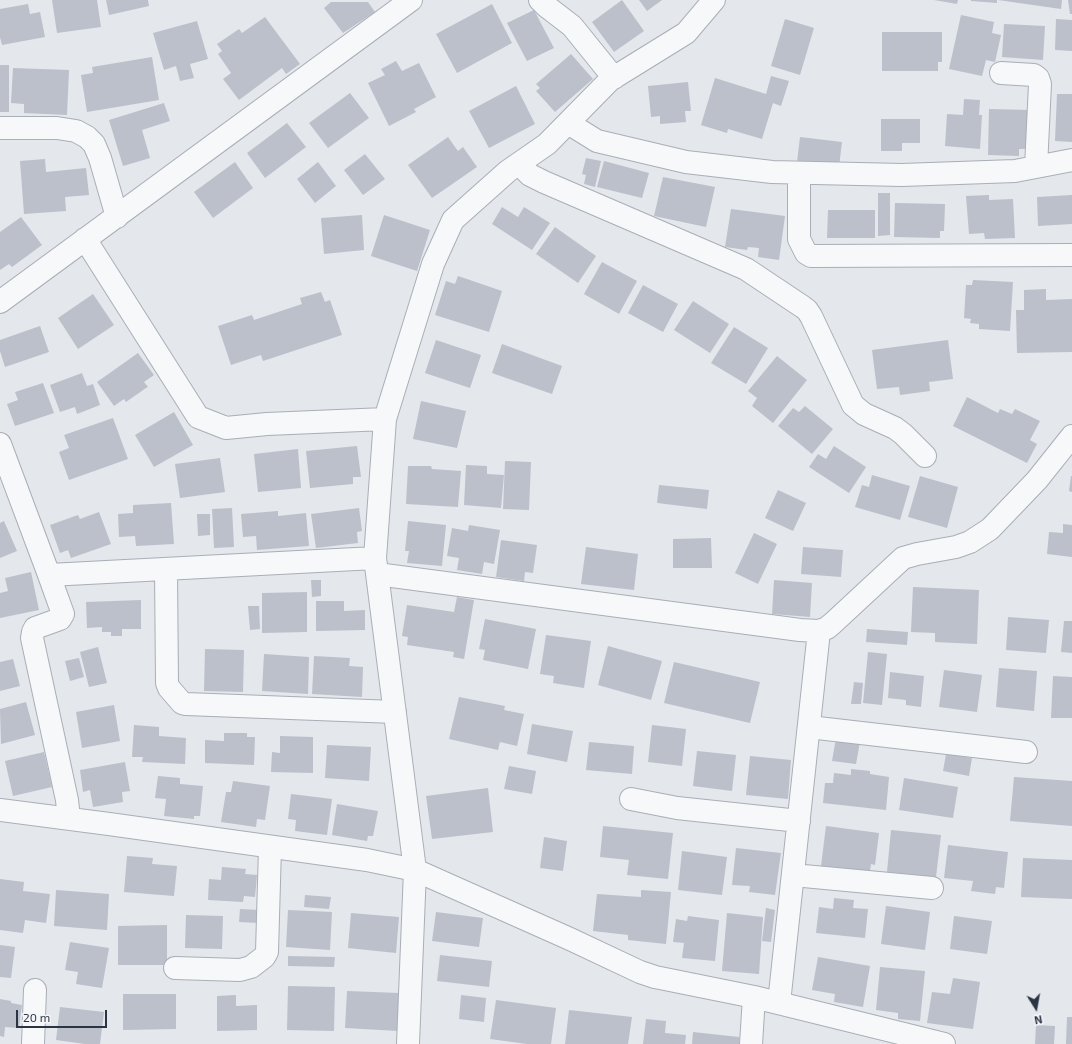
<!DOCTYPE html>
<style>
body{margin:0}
#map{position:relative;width:1072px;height:1044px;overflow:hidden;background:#e4e7ec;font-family:"Exo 2",sans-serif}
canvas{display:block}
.north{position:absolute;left:1016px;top:988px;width:40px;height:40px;-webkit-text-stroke:3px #f4f6f9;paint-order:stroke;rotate:169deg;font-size:11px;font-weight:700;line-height:16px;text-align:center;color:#2b3445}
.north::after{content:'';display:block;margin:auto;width:14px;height:18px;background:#2b3445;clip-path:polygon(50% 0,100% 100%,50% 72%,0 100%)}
.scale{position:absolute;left:16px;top:1010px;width:91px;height:18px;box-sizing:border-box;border:2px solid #2b3445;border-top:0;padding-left:5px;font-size:12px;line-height:14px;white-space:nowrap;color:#2b3445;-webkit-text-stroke:3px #f4f6f9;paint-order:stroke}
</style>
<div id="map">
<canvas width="1072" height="1044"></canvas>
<div class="north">N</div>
<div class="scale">20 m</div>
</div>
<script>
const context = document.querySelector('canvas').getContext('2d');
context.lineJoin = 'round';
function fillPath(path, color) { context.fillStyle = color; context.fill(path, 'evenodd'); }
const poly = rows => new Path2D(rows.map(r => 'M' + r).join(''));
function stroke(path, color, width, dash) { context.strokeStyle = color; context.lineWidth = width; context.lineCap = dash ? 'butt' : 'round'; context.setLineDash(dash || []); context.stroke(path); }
const building = poly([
 [52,0,97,0,101,27,57,33],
 [106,0,148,0,149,6,109,15],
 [622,0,644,31,614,52,592,22],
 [639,0,662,0,647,11],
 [934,0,958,0,957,4],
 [971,0,997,0,997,3,971,1],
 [998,0,1062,0,1061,9],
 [1068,0,1072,0,1072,14,1070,14],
 [331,2,368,2,375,12,343,33,324,8],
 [28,4,30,14,40,12,45,37,2,45,0,37,0,9],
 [492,4,512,43,457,73,436,34],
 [534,10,554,48,527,61,507,23],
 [961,15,994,22,992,33,1001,35,995,62,986,60,982,76,949,69],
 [265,17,300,64,286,74,282,68,239,100,223,79,231,73,218,54,222,51,217,44,239,29,242,33],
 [785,19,814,28,800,75,771,66],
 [1056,19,1072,20,1072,51,1055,50],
 [197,21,208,59,190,64,194,78,180,81,176,66,164,70,153,33],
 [1004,24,1045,26,1043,60,1002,57],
 [882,32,942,32,942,62,938,62,938,71,882,71],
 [571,54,593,79,555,112,536,91,540,88,536,84],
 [152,57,159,100,87,112,81,75,93,73,92,67],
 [396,61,402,71,419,63,436,97,414,109,416,112,389,126,368,83,385,75,381,69],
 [0,65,9,65,9,112,0,112],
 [13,68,69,70,67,115,24,113,24,104,11,103],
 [771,76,789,81,781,106,773,103,762,139,728,129,727,133,701,125,715,78,766,94],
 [688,82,691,111,685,111,686,122,660,124,660,116,651,117,648,86],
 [516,86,535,124,489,148,469,111],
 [350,93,369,118,328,148,309,123],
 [1057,94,1072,94,1072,142,1055,141],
 [964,99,980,100,979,115,982,115,980,149,945,146,947,114,963,115],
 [164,103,170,121,142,130,150,158,123,166,109,120],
 [989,109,1031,110,1029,149,1019,149,1019,156,988,155],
 [881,119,920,119,920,143,902,143,902,151,881,151],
 [287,123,306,147,265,178,247,153],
 [448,137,458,151,463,147,477,167,432,198,408,165],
 [800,137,842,142,839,167,797,162],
 [365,154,385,179,363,195,344,170],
 [586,158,601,161,595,187,584,184,586,175,582,174],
 [45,159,46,172,86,168,89,195,65,197,66,211,24,214,20,161],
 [604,161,649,173,642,198,597,187],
 [235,162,253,188,213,218,194,192],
 [318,162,336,186,315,203,297,179],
 [663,177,715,187,706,227,654,216],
 [878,193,890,193,890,235,878,236],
 [989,195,989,200,1013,199,1015,238,985,239,984,233,969,234,966,196],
 [1072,195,1072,224,1038,226,1037,197],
 [895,203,945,204,944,231,940,231,940,238,894,237],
 [502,207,518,217,524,207,550,223,532,250,492,224],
 [731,209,785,216,779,260,758,257,759,248,748,247,747,250,725,247],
 [828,210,875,210,875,238,827,238],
 [362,215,364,250,324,254,321,218],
 [384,215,430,230,417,271,371,256],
 [21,217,42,245,12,267,9,264,0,270,0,232],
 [555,227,596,256,578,283,536,254],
 [602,262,637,281,619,314,584,294],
 [458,276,502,291,489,332,435,315,446,281,455,284],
 [973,280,1013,282,1010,331,979,329,979,324,970,323,971,319,964,318,966,285,972,285],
 [643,285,678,304,663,332,628,313],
 [1046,289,1046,300,1072,299,1072,352,1017,353,1016,310,1024,310,1024,290],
 [321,292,325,302,330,300,342,335,263,361,261,355,231,365,218,326,252,315,254,320,302,304,300,298],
 [93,294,114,325,78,349,58,318],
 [693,301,729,324,710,353,674,330],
 [40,326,49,352,5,367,0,351,0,340],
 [734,327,768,348,746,384,711,363],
 [436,340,481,355,470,388,425,373],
 [948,340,953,379,929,382,930,391,900,395,899,387,877,389,872,350],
 [502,344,562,366,552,394,492,373],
 [138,353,154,375,144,382,148,387,146,388,126,402,124,399,114,406,97,382],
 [777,356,807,380,773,423,752,406,757,398,748,391],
 [82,373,87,386,93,384,100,405,77,414,75,407,60,412,50,385],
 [43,383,54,413,15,426,7,404,18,400,15,392],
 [967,397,998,413,1000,409,1012,414,1015,409,1040,421,1030,440,1037,444,1027,463,953,426],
 [421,401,466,411,457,448,413,439],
 [805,406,833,429,812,454,778,426,793,408,799,412],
 [174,412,193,445,154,467,135,435],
 [113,418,128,459,69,480,59,452,69,448,64,435],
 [357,446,361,477,353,477,353,484,310,488,306,451],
 [834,446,866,467,849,493,809,467,818,454,826,459],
 [298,449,301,488,258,492,254,454],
 [220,458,225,492,180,498,175,464],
 [505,461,531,462,529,510,503,509],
 [466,465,487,466,487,474,504,475,501,508,464,505],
 [408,466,431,466,432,469,461,471,458,507,406,504],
 [872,475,910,486,900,520,855,507,862,485,869,487],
 [920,476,958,487,947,528,908,517],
 [1071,476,1072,476,1072,492,1069,491],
 [659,485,709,490,707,509,657,503],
 [778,490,806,503,793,531,765,518],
 [171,503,174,544,136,546,135,536,119,537,118,514,133,513,133,505],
 [232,508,234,547,214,548,212,509],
 [359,508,362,531,357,532,358,543,316,548,311,514],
 [278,511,278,516,306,513,309,546,257,550,256,536,243,537,241,514],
 [99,512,111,544,71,558,68,550,60,553,50,525,78,515,80,519],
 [197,514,210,514,210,535,198,536],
 [4,521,17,551,0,558,0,523],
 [408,521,446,525,442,566,407,563,409,551,405,551],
 [1063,524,1072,525,1072,557,1047,554,1049,532,1063,533],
 [469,525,500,530,494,564,484,562,482,574,457,570,459,558,447,556,452,528,468,531],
 [754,533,777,544,758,584,735,573],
 [711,538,712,568,673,568,673,539],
 [501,540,537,545,533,573,525,572,524,581,496,577],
 [586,547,638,554,634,590,581,584],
 [803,547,843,550,841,577,801,574],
 [31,572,39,610,0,618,0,593,8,591,5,578],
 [311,580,321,580,321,596,312,597],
 [774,580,812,583,810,617,772,614],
 [913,587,979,590,977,644,935,642,935,633,911,632],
 [307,592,307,632,262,633,262,593],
 [457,597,474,600,464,659,453,657,454,652,407,645,408,637,402,636,407,605,454,612],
 [141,600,141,629,122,629,122,636,111,636,111,632,102,632,102,627,87,628,86,602],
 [316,601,344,601,344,611,365,610,365,630,316,631],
 [248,606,259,606,260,629,250,630],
 [1008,617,1049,620,1046,653,1006,650],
 [485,619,536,629,528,669,483,660,485,650,479,649],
 [1064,621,1072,621,1072,653,1061,652],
 [867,629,908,632,907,645,866,642],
 [546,635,591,641,584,688,553,683,554,676,540,674],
 [608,646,662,661,651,700,598,685],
 [98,647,107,683,89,687,80,652],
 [205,649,244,650,243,692,204,691],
 [868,652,887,654,882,705,863,703],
 [264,654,309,657,308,694,262,691],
 [314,656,350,658,349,666,363,667,362,697,312,694],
 [79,658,84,677,70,681,65,661],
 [13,659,20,686,0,691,0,662],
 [674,662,760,682,750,723,664,703],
 [999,668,1037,671,1034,711,996,707],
 [944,670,982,675,977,712,939,707],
 [890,672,924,676,921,707,906,705,906,700,888,698],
 [1053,676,1072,677,1072,718,1051,718],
 [854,682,863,683,861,704,851,704],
 [459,697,505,706,504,710,524,714,517,746,500,742,498,750,449,739],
 [26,702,35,735,1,744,0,709],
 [114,705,120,741,82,748,76,712],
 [532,724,573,731,567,762,527,754],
 [134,725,159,727,159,736,186,738,185,764,142,762,143,757,132,757],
 [652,725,686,729,682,766,648,762],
 [224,733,247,733,247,737,255,737,254,765,205,763,205,740,224,741],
 [280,736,313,737,313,773,271,772,272,752,280,753],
 [836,738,860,742,856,764,832,761],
 [589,742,634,746,632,774,586,770],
 [327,745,371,747,369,781,325,778],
 [697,751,736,755,732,791,693,786],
 [44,752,52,787,13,796,5,761],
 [946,754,972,758,969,776,943,771],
 [750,756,791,760,788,799,746,795],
 [125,762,130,791,122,792,123,802,93,807,90,790,83,792,80,770],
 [509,766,536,771,532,794,504,789],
 [851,769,870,771,870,774,889,777,886,810,823,803,825,783,833,783,834,773,851,775],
 [158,776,180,778,180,784,203,786,200,816,194,816,194,819,164,816,166,799,155,798],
 [1014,777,1072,781,1072,826,1010,821],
 [904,778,958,787,953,818,899,810],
 [233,781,270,786,265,820,257,819,256,827,221,822,226,792,231,792],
 [488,788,493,832,432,839,426,796],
 [291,794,332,799,327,835,295,831,296,820,288,819],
 [337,804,378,811,373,836,368,836,367,841,332,835],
 [603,826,673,833,668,879,627,875,629,860,600,857],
 [826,826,879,833,875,865,871,864,870,871,821,866],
 [891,830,941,835,936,877,887,872],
 [544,837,567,841,563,871,540,868],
 [948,845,1008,852,1004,888,996,887,995,894,971,891,973,881,944,878],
 [736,848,781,853,775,895,749,892,750,886,732,885],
 [682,851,727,857,722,895,678,890],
 [127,856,153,858,152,864,177,866,174,896,124,892],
 [1023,858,1072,860,1072,899,1021,897],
 [222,867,246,869,245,874,257,875,255,897,244,896,243,902,208,900,209,879,221,880],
 [0,879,24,882,23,891,50,894,46,923,25,920,23,933,0,930],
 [56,890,109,894,107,930,54,926],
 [641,890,671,892,666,944,628,940,628,935,593,931,597,894,641,897],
 [305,895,331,897,329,909,304,907],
 [834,898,854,900,853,908,868,909,865,938,816,933,819,907,833,909],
 [886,906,930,912,925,950,881,944],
 [766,908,775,910,771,942,762,941],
 [240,909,260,910,259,923,239,922],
 [288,910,332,912,330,950,286,947],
 [436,912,483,918,479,947,432,941],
 [351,913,399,917,396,953,348,948],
 [727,913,763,917,759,974,722,971],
 [186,915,223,916,222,949,185,948],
 [688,916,719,920,715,961,682,958,684,943,673,942,676,919,687,921],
 [954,916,992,921,987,954,950,949],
 [167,925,167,965,118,965,118,926],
 [70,942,109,948,102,988,76,984,78,972,65,970],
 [0,945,15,947,11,978,0,977],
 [440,955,492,961,489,987,437,981],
 [288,956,335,957,334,967,288,966],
 [818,957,870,966,863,1007,834,1002,835,994,812,990],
 [880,967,925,971,920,1021,898,1019,898,1013,876,1010],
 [953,978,980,982,973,1029,927,1023,932,992,950,994],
 [288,986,335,987,334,1031,287,1030],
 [347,991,399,993,398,1031,345,1028],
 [123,994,176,994,176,1029,123,1030],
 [236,995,236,1006,257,1005,257,1030,217,1031,217,996],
 [461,995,486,998,484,1022,459,1019],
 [0,999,11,1001,11,1003,22,1005,19,1028,5,1027,4,1037,0,1036],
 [496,1000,556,1008,551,1044,527,1044,490,1039],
 [60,1007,104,1012,100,1044,85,1044,56,1040],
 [569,1010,632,1017,628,1044,565,1044],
 [1067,1017,1072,1017,1072,1044,1066,1044],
 [646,1019,666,1021,665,1033,686,1035,685,1044,643,1044],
 [1036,1025,1055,1026,1054,1044,1035,1044],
 [693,1032,739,1037,739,1044,692,1044]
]);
const minor = poly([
 [540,0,546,6,572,26,614,78],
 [1001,73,1034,75,1038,78,1040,84,1036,167],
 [568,123,597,141,686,162,772,172,902,175,1015,171,1072,160],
 [0,128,57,128,76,131,87,137,94,144,100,158,117,217],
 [519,164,530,175,544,182,746,269,803,307,807,310,811,316,853,405,864,414,895,428,903,434,925,456],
 [799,173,799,239,806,253,811,256,1072,255],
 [85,239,198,417,226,428,267,424,385,419,375,558,415,870,408,1044],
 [0,302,411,0],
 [385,419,433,264,453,220,508,171,547,144,610,80,686,33,714,0],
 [0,444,49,575,63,614,60,619,35,628,33,632,32,638,67,800,69,819],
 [166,569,167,683,169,688,182,703,186,704,395,712],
 [377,574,800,630,819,631,827,628,833,623,903,558,917,554,956,547,970,542,990,529,1037,480,1072,436],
 [49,575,375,558],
 [809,727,1026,752],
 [631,799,677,808,799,821],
 [0,810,109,824,367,860,415,870,570,939,640,972,655,977,754,997,944,1044],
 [793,875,932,888],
 [175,968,240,970,251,967,264,957,267,952,270,847],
 [779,1003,819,631],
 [33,1044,35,990],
 [751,1044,754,997]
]);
fillPath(building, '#bbc0ca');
stroke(minor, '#a9aeb7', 24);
stroke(minor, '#f7f8fa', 22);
</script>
